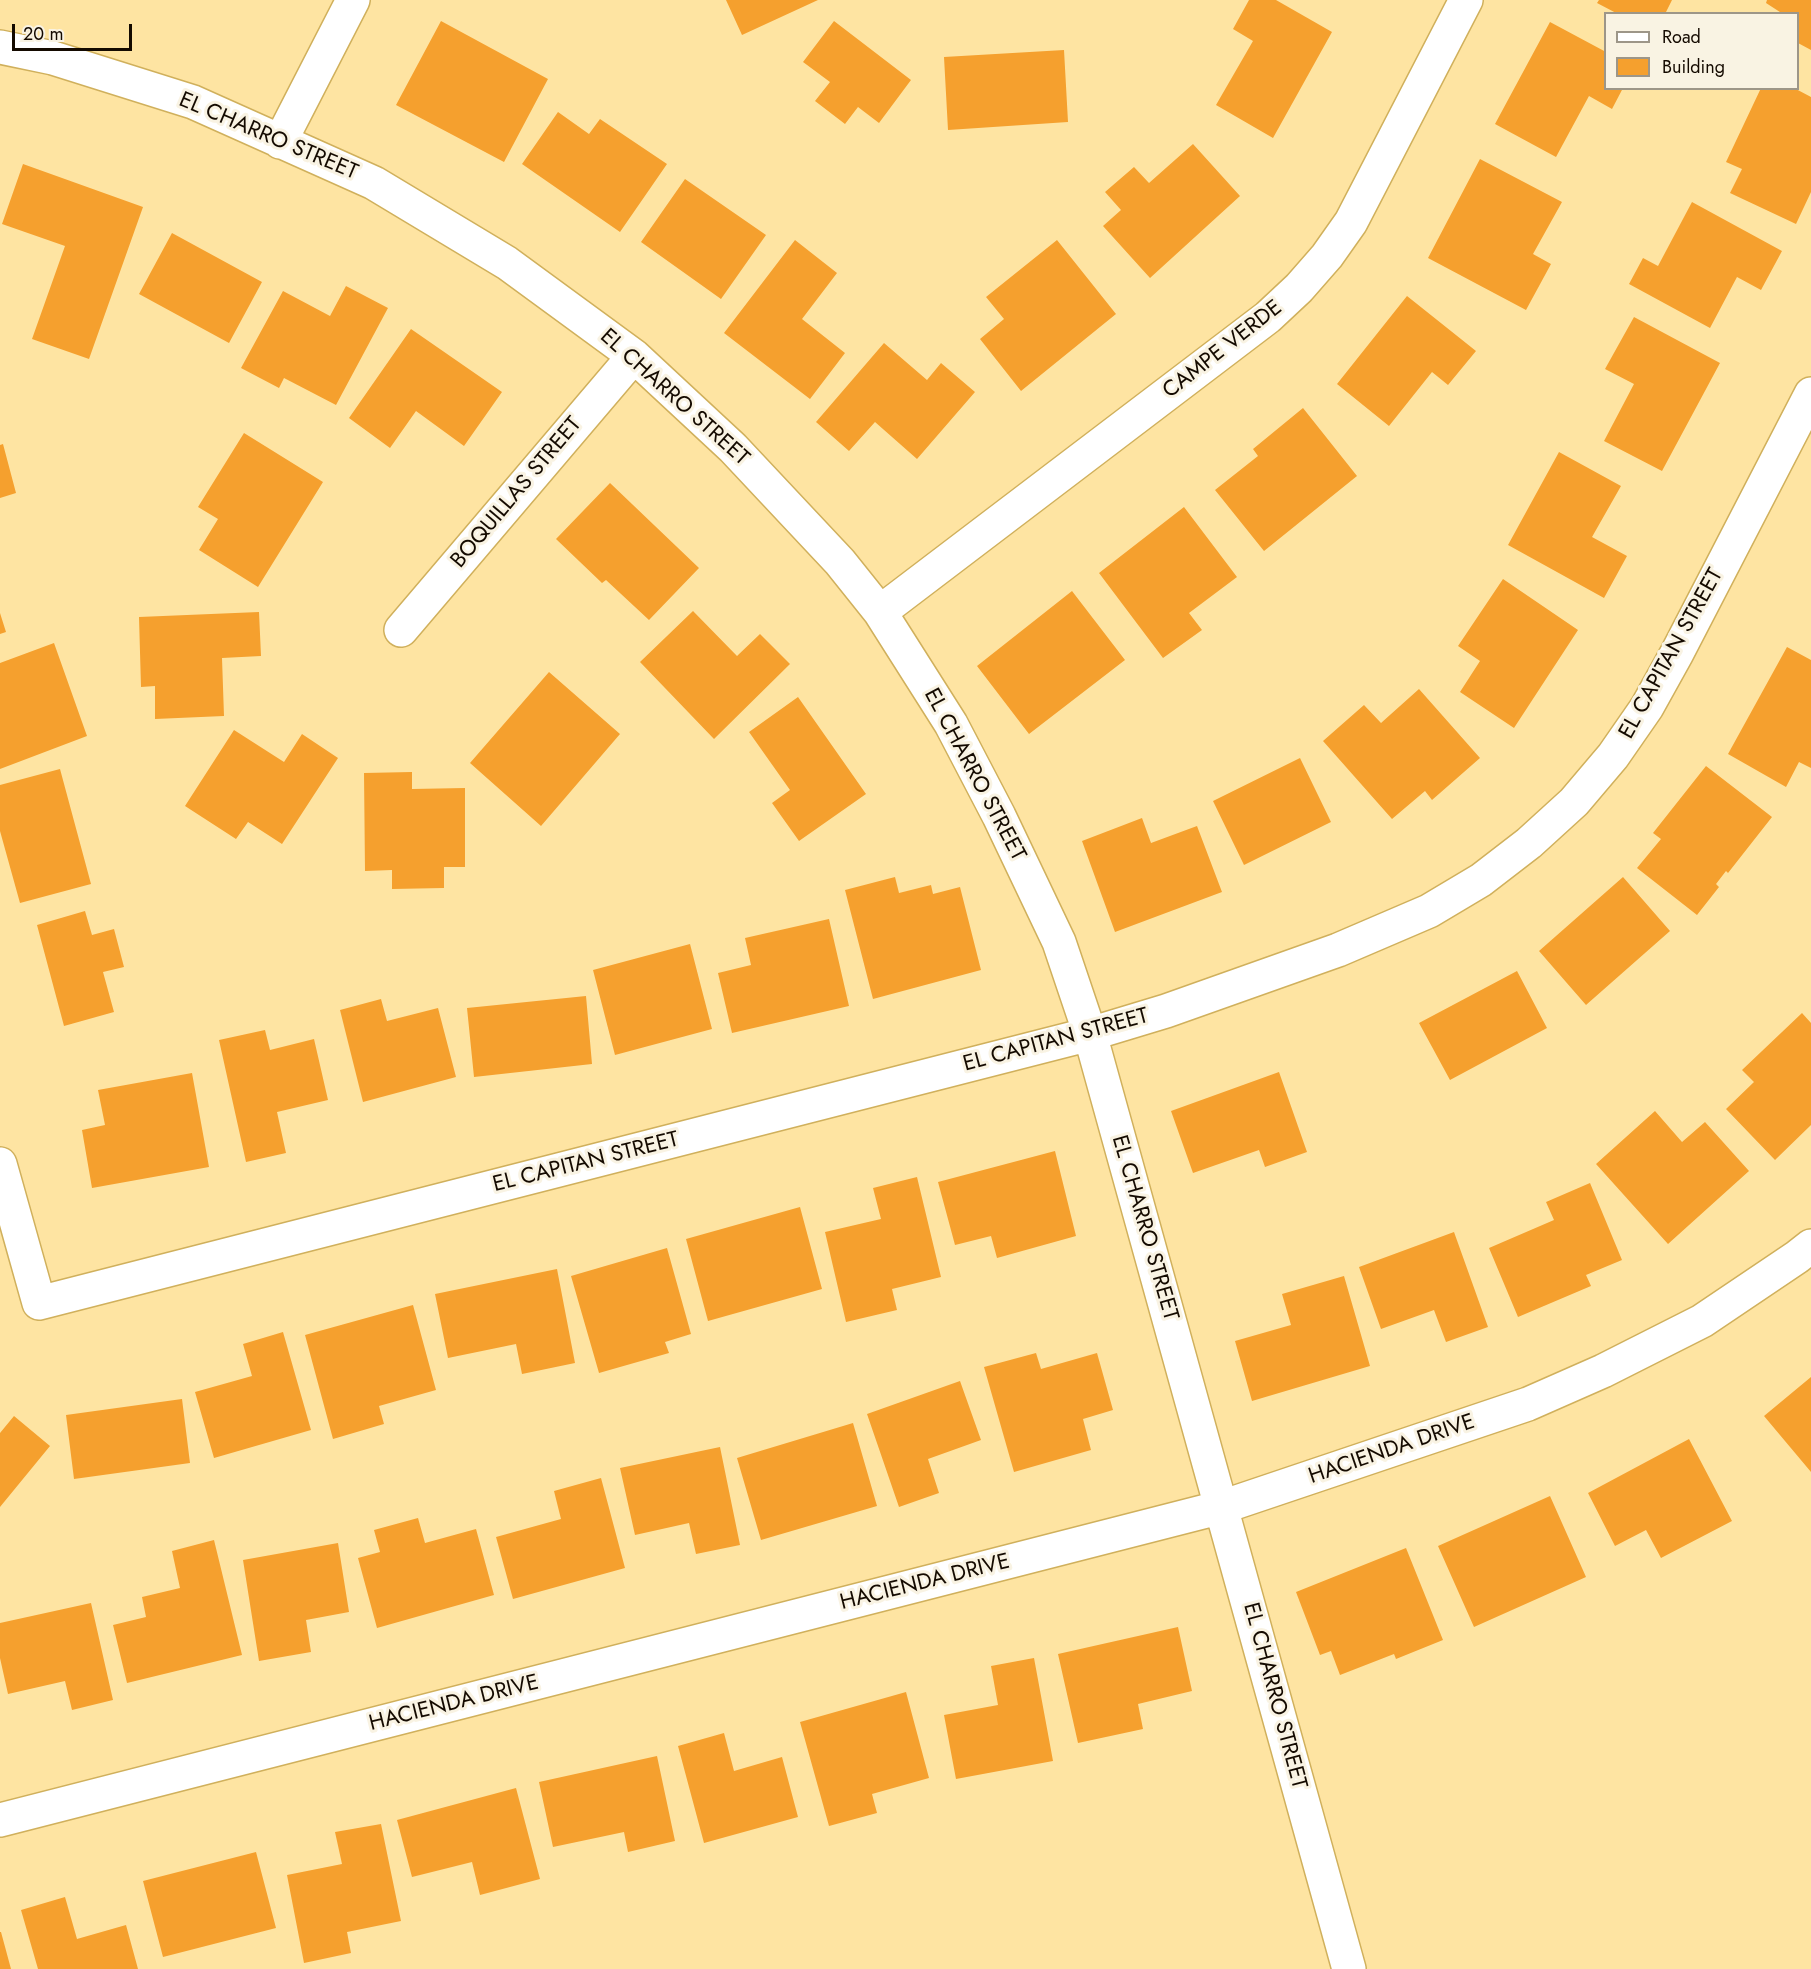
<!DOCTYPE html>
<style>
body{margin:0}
#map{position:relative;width:1811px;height:1969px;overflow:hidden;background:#fee4a2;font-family:Jost,sans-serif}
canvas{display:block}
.legend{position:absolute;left:1604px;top:12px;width:195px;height:78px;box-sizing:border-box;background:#f9f3e3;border:2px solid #9d9688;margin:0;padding:8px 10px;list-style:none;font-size:18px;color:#140a00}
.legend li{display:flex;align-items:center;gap:12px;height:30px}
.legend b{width:30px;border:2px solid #9d9688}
.scale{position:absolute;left:12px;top:24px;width:120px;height:27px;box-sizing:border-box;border:3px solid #140a00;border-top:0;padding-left:8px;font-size:18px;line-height:21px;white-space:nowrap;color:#140a00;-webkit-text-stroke:4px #f9f3e3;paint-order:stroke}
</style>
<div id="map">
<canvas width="1811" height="1969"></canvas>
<ul class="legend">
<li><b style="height:8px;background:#fff"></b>Road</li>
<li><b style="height:16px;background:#f5a02e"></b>Building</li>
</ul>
<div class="scale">20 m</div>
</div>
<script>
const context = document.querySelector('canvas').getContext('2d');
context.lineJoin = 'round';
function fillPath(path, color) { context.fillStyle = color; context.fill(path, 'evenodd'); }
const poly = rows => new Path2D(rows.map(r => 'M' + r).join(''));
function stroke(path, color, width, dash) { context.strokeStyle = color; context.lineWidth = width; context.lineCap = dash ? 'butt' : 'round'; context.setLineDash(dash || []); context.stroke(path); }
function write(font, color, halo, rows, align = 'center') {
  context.font = font + ' Jost,sans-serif'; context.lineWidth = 6; context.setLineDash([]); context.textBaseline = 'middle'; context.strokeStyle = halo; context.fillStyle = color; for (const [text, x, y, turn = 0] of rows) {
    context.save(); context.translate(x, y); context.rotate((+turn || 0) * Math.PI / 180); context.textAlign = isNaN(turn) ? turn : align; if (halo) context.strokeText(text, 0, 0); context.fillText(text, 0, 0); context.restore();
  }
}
const building = poly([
 [726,0,818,0,742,35],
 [1249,0,1276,0,1332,32,1273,138,1216,105,1253,41,1233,29],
 [1599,0,1672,0,1665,14,1618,14,1597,3],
 [1767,0,1811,0,1811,50,1798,43,1798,14,1783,14,1766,3],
 [441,21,548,79,504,162,396,105],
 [834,21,911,80,879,123,858,107,845,124,815,101,830,82,803,62],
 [1550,22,1606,52,1606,88,1623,88,1612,109,1589,96,1556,157,1495,124],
 [1064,50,1068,122,948,130,944,57],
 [1761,88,1794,88,1811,97,1811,192,1796,224,1730,193,1742,169,1726,162],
 [558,112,589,134,600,119,667,164,620,232,522,164],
 [1193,144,1240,196,1150,278,1103,226,1121,210,1105,192,1134,167,1149,183],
 [1480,159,1562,202,1533,254,1551,264,1526,310,1428,258],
 [23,164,143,207,89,359,32,339,65,246,2,224],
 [685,179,766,235,721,299,641,242],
 [1692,202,1782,251,1761,290,1737,277,1710,328,1629,284,1643,258,1658,266],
 [172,233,262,282,229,343,139,294],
 [795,240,837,273,802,319,845,353,810,399,724,333],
 [1057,240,1116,314,1021,391,980,339,1004,319,986,297],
 [346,286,388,308,336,405,284,378,279,388,241,368,283,291,330,316],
 [1407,296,1476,351,1448,385,1432,372,1389,426,1337,384],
 [1634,317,1720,363,1662,471,1604,441,1634,384,1605,369],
 [411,329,502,392,464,446,416,411,390,448,349,418],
 [884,343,927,380,941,363,975,392,917,459,875,422,849,451,816,422],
 [1303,408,1357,476,1264,551,1215,490,1258,456,1253,449],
 [244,433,323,482,258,587,199,550,218,519,198,507],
 [3,444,16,493,0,498,0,445],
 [1559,452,1621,486,1592,537,1627,556,1604,598,1508,545],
 [610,483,699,568,649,620,606,580,602,583,556,539],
 [1184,507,1237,577,1189,613,1202,630,1163,658,1099,573],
 [1503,579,1578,630,1514,728,1460,692,1480,661,1458,646],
 [1072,591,1125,660,1029,734,977,666],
 [693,611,737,656,760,634,790,664,714,739,640,662],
 [259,612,261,656,222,658,224,716,155,719,155,686,141,687,139,617],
 [0,613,6,632,0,634],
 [54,643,87,736,0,769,0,663],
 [1787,647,1811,660,1811,768,1799,762,1786,787,1728,754],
 [549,672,620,734,541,826,470,763],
 [1419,689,1480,758,1432,800,1425,791,1392,819,1323,741,1364,705,1381,723],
 [798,697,866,794,799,841,772,803,790,790,749,732],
 [234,730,284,762,302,734,338,758,282,844,248,822,236,839,185,806],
 [1300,758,1331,822,1244,865,1213,801],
 [1706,766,1772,817,1728,873,1726,871,1716,884,1719,887,1697,915,1637,868,1661,839,1653,833],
 [60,769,91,884,20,903,0,831,0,785],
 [412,772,412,789,465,788,465,867,444,867,444,888,392,889,392,870,365,871,364,773],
 [1142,818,1151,843,1197,826,1222,892,1115,932,1082,841],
 [895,877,899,893,931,885,933,894,960,887,981,970,873,999,845,890],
 [1623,877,1670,931,1586,1005,1539,951],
 [85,911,92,935,114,929,124,967,103,972,114,1012,64,1026,37,925],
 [829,919,849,1006,732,1033,718,973,751,965,745,938],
 [690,944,712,1029,615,1055,593,970],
 [1517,971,1547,1028,1450,1080,1419,1023],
 [586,996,592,1064,474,1077,467,1008],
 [381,999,387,1021,438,1008,456,1077,363,1102,340,1010],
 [1802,1013,1811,1023,1811,1125,1775,1160,1726,1109,1754,1082,1742,1070],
 [265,1030,270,1050,314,1039,328,1100,277,1112,286,1153,246,1162,219,1040],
 [1279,1072,1307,1152,1265,1167,1259,1150,1193,1173,1171,1111],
 [192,1073,209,1167,92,1188,82,1130,105,1125,98,1090],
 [1655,1111,1682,1142,1705,1122,1749,1171,1668,1244,1596,1164],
 [1055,1151,1076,1236,997,1258,991,1236,955,1245,938,1182],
 [917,1177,941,1277,892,1289,897,1310,846,1322,825,1232,881,1219,873,1188],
 [1590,1183,1622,1260,1586,1275,1591,1286,1518,1317,1489,1248,1554,1220,1546,1202],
 [800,1207,822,1289,708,1321,686,1239],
 [1454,1232,1488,1327,1446,1342,1434,1310,1381,1329,1359,1267],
 [667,1248,691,1334,665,1342,669,1353,599,1373,571,1276],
 [557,1269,575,1363,522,1374,516,1344,448,1358,435,1294],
 [1344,1276,1370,1366,1252,1401,1235,1341,1291,1325,1282,1294],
 [413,1305,436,1390,379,1406,384,1424,333,1439,305,1335],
 [283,1332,311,1430,214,1458,195,1392,252,1376,243,1344],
 [1036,1353,1041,1369,1097,1353,1113,1410,1083,1419,1091,1450,1014,1472,984,1367],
 [1811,1377,1811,1472,1764,1416],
 [960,1381,981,1440,928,1459,939,1493,899,1507,867,1414],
 [182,1399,190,1463,74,1479,66,1415],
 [14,1416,50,1446,0,1507,0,1433],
 [853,1423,877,1506,761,1540,737,1458],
 [1689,1439,1732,1521,1661,1558,1646,1530,1615,1546,1588,1493],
 [720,1447,740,1545,696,1554,689,1523,635,1535,620,1468],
 [601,1478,625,1568,513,1599,496,1537,561,1519,554,1491],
 [1550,1496,1586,1577,1474,1627,1438,1546],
 [418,1518,425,1543,476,1529,494,1595,377,1628,358,1558,380,1552,374,1530],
 [214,1540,242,1655,127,1683,113,1625,146,1617,142,1597,180,1588,172,1551],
 [338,1543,349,1612,306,1620,311,1652,259,1661,243,1560],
 [1406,1548,1443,1640,1396,1659,1394,1654,1340,1675,1331,1651,1320,1655,1296,1592],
 [91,1603,113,1700,72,1710,65,1681,8,1694,0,1658,0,1623],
 [1178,1627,1192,1691,1138,1704,1143,1729,1078,1743,1058,1654],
 [1034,1658,1053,1761,956,1779,944,1715,998,1705,991,1666],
 [906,1692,929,1778,872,1794,877,1813,829,1826,800,1722],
 [724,1733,734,1771,782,1757,798,1817,704,1843,678,1746],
 [657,1756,675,1841,628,1852,624,1832,553,1847,539,1782],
 [516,1788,540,1879,480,1895,472,1862,412,1877,397,1820],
 [381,1824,401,1921,347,1932,351,1953,304,1963,287,1875,342,1864,335,1832],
 [256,1852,276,1928,163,1957,143,1881],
 [65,1897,77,1939,126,1925,138,1969,38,1969,21,1910],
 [0,1932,1,1932,11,1969,0,1969]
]);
const street = poly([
 [0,47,53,58,193,102,374,183,507,263,634,356,733,448,840,562,880,612,951,724,999,816,1059,942,1090,1034,1349,1969],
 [280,142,353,0],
 [880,612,1268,317,1299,288,1327,256,1351,222,1466,0],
 [401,630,634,356],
 [0,1164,39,1303,1090,1034,1166,1011,1338,950,1429,911,1481,880,1529,843,1574,802,1613,756,1647,707,1677,653,1811,394],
 [0,1820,1222,1507,1528,1404,1603,1371,1702,1321,1797,1257,1811,1246]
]);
const streetNames = [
 ["EL CHARRO STREET",268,137,23],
 ["CAMPE VERDE",1223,350,-38],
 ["EL CHARRO STREET",674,398,42],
 ["BOQUILLAS STREET",517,493,-50],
 ["EL CAPITAN STREET",1672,654,-61],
 ["EL CHARRO STREET",974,775,62],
 ["EL CAPITAN STREET",1056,1041,-15],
 ["EL CAPITAN STREET",586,1163,-14],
 ["EL CHARRO STREET",1144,1228,74],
 ["HACIENDA DRIVE",1392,1450,-19],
 ["HACIENDA DRIVE",925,1583,-14],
 ["EL CHARRO STREET",1274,1696,75],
 ["HACIENDA DRIVE",454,1704,-14]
];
fillPath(building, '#f5a02e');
stroke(street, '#d0b05c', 36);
stroke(street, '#fff', 33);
write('22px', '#140a00', '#f9f3e3', streetNames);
</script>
